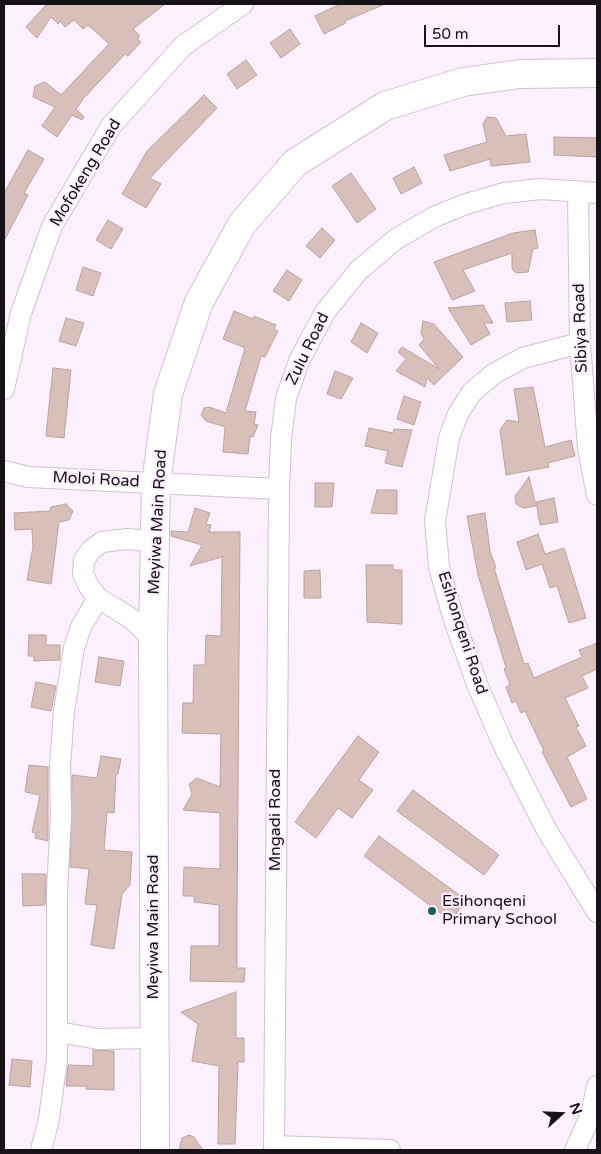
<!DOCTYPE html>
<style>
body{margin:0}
#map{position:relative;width:601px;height:1154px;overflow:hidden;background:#fceffe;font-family:"Varela Round",sans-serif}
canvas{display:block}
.frame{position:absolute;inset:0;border:5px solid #171118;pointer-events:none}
.north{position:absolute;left:536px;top:1089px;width:50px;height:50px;-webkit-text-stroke:4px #fceffe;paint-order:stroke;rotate:70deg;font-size:14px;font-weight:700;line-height:20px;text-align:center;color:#171118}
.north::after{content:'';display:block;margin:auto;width:18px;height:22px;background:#171118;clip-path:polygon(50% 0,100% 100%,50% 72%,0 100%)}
.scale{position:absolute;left:424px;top:25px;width:136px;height:22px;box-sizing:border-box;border:2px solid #171118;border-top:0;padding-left:6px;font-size:15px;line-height:18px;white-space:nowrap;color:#171118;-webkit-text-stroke:4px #fceffe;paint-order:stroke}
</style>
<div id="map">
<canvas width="601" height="1154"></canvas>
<div class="frame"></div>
<div class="north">N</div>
<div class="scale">50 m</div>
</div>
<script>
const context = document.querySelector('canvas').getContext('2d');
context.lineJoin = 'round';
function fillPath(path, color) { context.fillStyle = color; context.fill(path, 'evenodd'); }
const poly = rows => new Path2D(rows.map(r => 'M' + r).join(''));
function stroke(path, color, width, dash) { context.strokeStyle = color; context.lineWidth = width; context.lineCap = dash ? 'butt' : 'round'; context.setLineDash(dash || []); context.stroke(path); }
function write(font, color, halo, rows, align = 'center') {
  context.font = font + ' "Varela Round",sans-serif'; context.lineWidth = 4.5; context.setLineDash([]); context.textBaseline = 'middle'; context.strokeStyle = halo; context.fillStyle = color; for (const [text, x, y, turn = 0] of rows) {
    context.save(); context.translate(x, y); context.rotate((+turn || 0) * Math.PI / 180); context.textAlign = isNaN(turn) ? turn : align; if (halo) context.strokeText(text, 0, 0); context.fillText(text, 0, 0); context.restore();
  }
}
const building = poly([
 [47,4,165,4,133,29,140,36,137,39,141,42,128,56,125,54,84,98,76,109,84,117,82,120,72,115,57,137,42,126,55,107,33,97,35,86,45,82,61,95,109,44,88,25,83,29,74,20,65,27,60,21,58,24,51,17,37,38,26,27,47,4],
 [340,4,385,4,345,21,346,23,324,34,315,16,340,4],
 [290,29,300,44,281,58,270,43,290,29],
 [246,60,257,75,237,89,227,74,246,60],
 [204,95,217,108,150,178,161,184,146,208,122,194,147,151,204,95],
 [487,117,496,118,506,136,526,134,530,162,491,166,490,159,450,171,444,155,487,142,483,124,487,117],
 [554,137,597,138,597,157,554,155,554,137],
 [28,150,44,159,24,193,28,195,4,241,4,193,28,150],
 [414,167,422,183,401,194,393,178,414,167],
 [351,173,376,209,357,223,332,186,351,173],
 [108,220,123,229,111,249,96,240,108,220],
 [322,228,335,240,320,258,306,246,322,228],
 [535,230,538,248,533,249,528,272,516,273,512,269,512,253,463,270,475,291,452,300,434,262,513,233,535,230],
 [83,267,101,273,93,296,76,290,83,267],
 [287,270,302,280,289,301,273,291,287,270],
 [530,301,532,320,507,322,505,303,530,301],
 [483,305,493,323,484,323,490,334,471,345,448,308,483,305],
 [234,311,253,319,254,316,276,325,274,329,278,331,265,357,261,356,245,411,256,412,254,424,258,425,253,437,250,436,248,454,223,452,225,427,206,421,201,415,204,408,209,407,226,413,245,348,223,339,234,311],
 [66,318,84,323,76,346,59,341,66,318],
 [423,321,434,324,463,357,434,385,427,378,425,387,396,371,406,359,398,352,402,347,439,369,419,345,424,339,421,333,423,321],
 [361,323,378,333,367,353,351,342,361,323],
 [53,368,71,370,64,438,46,436,53,368],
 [335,371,353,378,341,399,327,394,335,371],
 [533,387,545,447,571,440,575,456,548,463,549,467,506,475,500,430,507,420,519,422,514,389,533,387],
 [404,396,421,402,414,425,397,419,404,396],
 [369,428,393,433,394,429,412,430,402,467,385,463,388,451,365,446,369,428],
 [529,477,536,506,523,508,516,504,515,496,529,477],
 [315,483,334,483,332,507,315,507,315,483],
 [377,490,397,490,397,514,371,513,377,490],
 [554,498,558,522,540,525,536,502,554,498],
 [66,504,73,511,69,520,59,522,51,584,27,580,33,547,32,529,15,530,14,513,50,511,51,507,66,504],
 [195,508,210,513,206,524,211,525,209,532,240,532,237,913,237,968,245,968,244,982,190,981,191,946,219,946,219,905,194,902,194,896,183,896,184,867,220,869,220,813,183,810,192,794,189,784,197,778,220,787,221,734,182,733,183,703,193,703,194,665,205,665,206,635,221,636,222,557,190,566,202,545,171,536,171,531,188,532,195,508],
 [485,513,490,551,496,568,494,568,524,664,528,663,534,678,582,657,579,650,597,643,597,669,582,676,588,688,565,698,579,726,576,727,586,746,567,757,587,799,571,807,542,752,544,751,525,711,521,713,516,701,512,703,506,687,510,685,504,669,506,668,478,575,467,516,485,513],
 [538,534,545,554,564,548,586,618,569,623,557,586,550,588,542,564,526,570,517,542,538,534],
 [366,565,393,565,393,570,402,570,402,624,367,622,366,565],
 [320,570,321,598,304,598,304,571,320,570],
 [29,635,46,635,46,645,60,645,60,660,34,661,34,656,28,656,29,635],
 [99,657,124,661,120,686,95,682,99,657],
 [36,682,56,686,51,711,31,707,36,682],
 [358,736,379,752,359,780,373,790,352,818,338,808,316,838,295,822,358,736],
 [101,756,121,759,118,774,116,774,114,813,107,812,104,850,132,852,130,885,122,894,114,949,91,945,97,905,85,904,89,869,70,867,72,775,97,778,101,756],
 [29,765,48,767,48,841,35,838,36,833,32,832,40,795,25,792,29,765],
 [413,790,499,855,484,875,397,811,413,790],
 [379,836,466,900,451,921,364,856,379,836],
 [22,874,46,874,45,905,23,906,22,874],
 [236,992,236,1038,244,1038,244,1062,238,1062,235,1144,218,1144,219,1066,192,1061,198,1024,181,1012,236,992],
 [93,1050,114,1051,114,1090,86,1089,86,1086,66,1086,68,1065,93,1066,93,1050],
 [12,1059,32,1061,30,1087,9,1085,12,1059],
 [189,1135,194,1137,203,1150,179,1150,182,1138,189,1135]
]);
const street = poly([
 [578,191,580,343,588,448,597,495],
 [580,343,523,358,495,373,472,392,458,414,449,438,435,521,439,567,454,620,477,684,502,742,546,829,597,912],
 [4,389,21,313,52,226,111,126,183,46,243,4],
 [4,471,28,477,279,489],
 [153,639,132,619,98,598,89,587,83,574,84,560,91,550,102,542,127,539,157,542],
 [58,1032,98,1039,155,1038],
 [274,1146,390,1150],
 [41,1150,49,1119,57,1059,57,892,61,815,60,766,64,711,74,648,81,627,98,598],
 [274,1150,279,489,281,439,286,398,299,361,325,312,359,270,396,239,434,217,466,204,504,193,541,189,597,193],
 [575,1150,591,1114,597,1086]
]);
const secondary = poly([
 [155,1150,153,639,156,483,168,394,199,302,242,224,295,163,385,106,463,82,520,74,597,73]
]);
const markers = [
 [432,911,5,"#17625a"]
];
const streetNames = [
 ["Mofokeng Road",86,173,-59],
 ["Sibiya Road",581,328,-92],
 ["Zulu Road",308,349,-64],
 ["Moloi Road",96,480,3],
 ["Meyiwa Main Road",158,522,-87],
 ["Esihonqeni Road",462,633,72],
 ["Mngadi Road",276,820,-90],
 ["Meyiwa Main Road",154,927,-90]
];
const poiNames = [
 ["Esihonqeni",442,902],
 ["Primary School",442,920]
];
fillPath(building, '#d9bfb9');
stroke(building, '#bca29c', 1);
stroke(street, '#d1c1d4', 22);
stroke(secondary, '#d1c1d4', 30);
stroke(street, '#fff', 20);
stroke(secondary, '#fff', 28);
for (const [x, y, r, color] of markers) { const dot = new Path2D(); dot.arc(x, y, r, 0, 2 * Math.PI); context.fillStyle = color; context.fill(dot); stroke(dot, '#fceffe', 2); }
write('16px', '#171118', '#fceffe', streetNames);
write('16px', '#171118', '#fceffe', poiNames, 'left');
</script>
